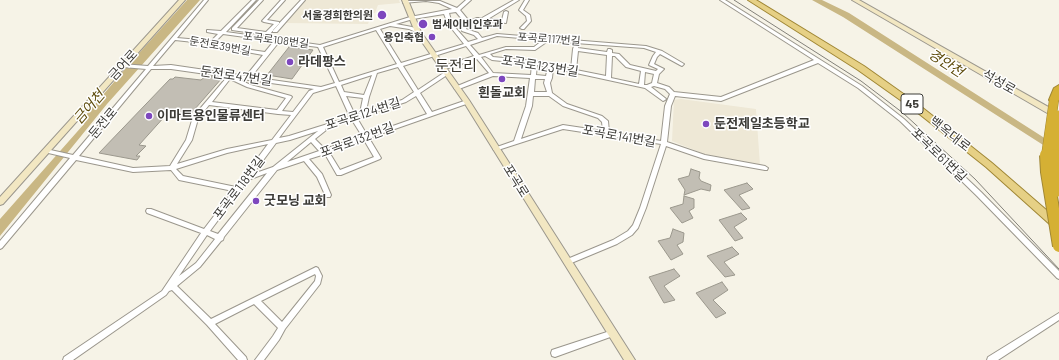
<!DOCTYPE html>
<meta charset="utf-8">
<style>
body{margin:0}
canvas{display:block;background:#f6f3e7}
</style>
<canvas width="1059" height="360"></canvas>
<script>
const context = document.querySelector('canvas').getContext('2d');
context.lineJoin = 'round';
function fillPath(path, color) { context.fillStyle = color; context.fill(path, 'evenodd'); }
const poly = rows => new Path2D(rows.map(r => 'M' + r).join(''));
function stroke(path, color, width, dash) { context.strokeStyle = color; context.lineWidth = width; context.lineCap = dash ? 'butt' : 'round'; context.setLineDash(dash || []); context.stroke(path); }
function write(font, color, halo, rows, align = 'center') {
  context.font = font + ' Barlow,"Noto Sans KR",sans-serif'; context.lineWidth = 3; context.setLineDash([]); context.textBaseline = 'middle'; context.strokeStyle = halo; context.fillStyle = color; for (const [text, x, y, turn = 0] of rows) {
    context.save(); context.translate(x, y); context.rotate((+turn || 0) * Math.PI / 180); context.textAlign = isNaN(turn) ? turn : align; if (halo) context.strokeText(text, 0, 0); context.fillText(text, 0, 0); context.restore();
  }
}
const built = poly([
 [303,0,399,0,400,3,378,5,375,13,372,13,368,24,283,23],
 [681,99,756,109,760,165,704,154,672,141,674,100]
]);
const water = poly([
 [187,0,200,0,107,104,0,236,0,219,84,124,85,116,131,62]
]);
const river = poly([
 [812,0,822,0,849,13,1057,146,1059,148,1057,150,1051,150,843,17,812,0]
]);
const building = poly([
 [289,47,313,50,292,79,267,75,289,47],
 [206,76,222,78,187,118,166,115,139,145,146,146,136,156,140,156,137,160,99,153,170,79,173,79,175,77,201,80,206,76],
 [691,169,700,172,699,178,701,181,711,185,710,191,701,189,684,195,685,190,678,179,689,176,691,169],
 [747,183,753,189,739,195,750,208,742,210,724,190,747,183],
 [684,196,694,199,694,208,689,211,693,218,682,223,670,208,683,204,684,196],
 [741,213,747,219,734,227,743,238,735,241,719,220,741,213],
 [673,229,684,233,683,242,677,245,683,254,671,260,658,241,670,238,673,229],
 [732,247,739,254,724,262,735,275,725,277,707,256,732,247],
 [674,269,680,276,664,286,675,300,664,303,649,277,674,269],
 [722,282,728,290,713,300,726,313,716,318,696,293,722,282]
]);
const street = poly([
 [204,0,208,0,177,38,211,41,218,34,207,32,207,30,221,31,252,0,256,0,226,32,320,45,410,17,452,9,439,3,426,1,403,3,403,2,405,1,440,1,457,8,466,0,471,0,460,10,469,21,477,18,482,18,514,0,519,0,488,19,502,20,504,12,506,11,508,12,506,23,478,20,466,26,466,29,478,33,482,38,497,34,646,46,662,51,684,64,682,66,680,65,660,54,657,57,654,64,664,69,659,74,657,83,669,87,674,92,721,97,814,60,720,0,725,0,862,86,904,119,981,192,1059,271,1059,279,1057,278,977,196,900,121,858,88,818,63,721,101,675,96,671,106,667,142,705,155,765,166,768,168,767,170,765,170,704,159,666,146,646,208,638,228,632,235,617,244,569,264,567,265,565,264,564,262,565,260,613,240,628,231,633,225,640,208,661,144,563,129,498,150,494,150,493,149,494,148,514,141,526,106,530,78,493,76,459,89,455,89,454,88,455,87,489,73,477,59,445,69,441,69,441,67,474,56,466,46,403,66,418,90,445,72,447,71,450,73,420,93,432,112,467,100,470,102,469,103,369,138,381,158,380,159,341,175,337,175,325,154,309,159,322,174,331,195,330,197,326,197,317,177,304,161,277,170,224,237,223,240,221,241,200,267,177,286,211,319,314,268,316,267,318,268,322,276,320,284,285,329,279,340,264,360,255,360,273,336,278,328,254,304,215,324,246,357,247,360,238,360,207,325,172,290,169,291,166,295,73,360,63,360,64,357,162,291,201,233,147,213,146,211,147,209,151,209,204,229,233,191,179,180,171,170,133,172,76,160,2,248,0,249,0,241,70,158,44,152,43,151,44,150,46,149,73,155,146,69,123,67,121,66,121,64,148,66,204,0],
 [456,12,465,23,462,25,462,31,474,35,478,39,468,42,452,24,449,13,456,12],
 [444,14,448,24,464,44,401,63,380,29,390,26,409,29,418,33,420,33,420,31,412,27,396,24,413,19,444,14],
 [376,30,397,64,339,82,323,47,376,30],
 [223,34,274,41,265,52,230,47,215,42,223,34],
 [497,36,543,40,534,47,506,47,479,55,470,45,497,36],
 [175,40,212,44,230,49,263,55,246,76,171,65,153,66,175,40],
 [548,41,644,48,656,52,653,56,649,65,658,69,656,71,630,65,619,54,612,53,612,50,610,49,608,49,607,52,578,48,578,46,574,46,573,49,571,69,535,61,493,57,490,54,506,49,535,50,548,41],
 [279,42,318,47,335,83,321,87,251,77,279,42],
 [578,51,607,55,606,76,576,70,578,51],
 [485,56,492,60,532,64,531,75,493,73,481,57,485,56],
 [612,56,615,56,626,67,641,71,639,84,611,78,612,56],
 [537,65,548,67,546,76,536,75,537,65],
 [398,67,414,92,402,100,366,111,369,97,377,73,398,67],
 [553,68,645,88,663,101,665,100,666,99,665,98,651,87,654,86,665,89,670,94,665,106,661,141,609,132,608,121,602,116,567,104,552,93,550,83,552,78,553,68],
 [151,69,171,69,227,77,193,117,186,140,170,166,133,168,79,156,151,69],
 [645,72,654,74,652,83,647,85,644,85,645,72],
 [372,75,364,95,344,92,341,85,372,75],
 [235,78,314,89,309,91,293,112,282,111,292,97,291,96,251,85,235,78],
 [230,79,247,87,286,98,277,110,212,102,230,79],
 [535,79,545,79,544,83,547,92,534,92,535,79],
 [336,86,350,117,289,136,279,138,313,93,336,86],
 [346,96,363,98,360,113,355,115,346,96],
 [416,96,427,114,367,135,357,118,406,102,416,96],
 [533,96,549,96,563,106,598,118,602,122,603,131,563,125,521,139,532,106,533,96],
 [209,105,278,114,291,115,272,140,227,149,177,164,192,140,198,119,209,105],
 [352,120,362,136,325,149,315,139,325,131,326,130,325,129,352,120],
 [318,131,273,167,253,174,276,143,290,140,318,131],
 [364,140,374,157,340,170,329,152,364,140],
 [311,142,319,151,287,162,311,142],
 [268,144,236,187,183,176,176,169,227,153,268,144],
 [267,173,218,234,210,231,248,180,267,173],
 [207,235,215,239,196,263,179,276,207,235],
 [315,274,316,276,315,281,282,322,261,301,315,274],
 [259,0,263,0,237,28,266,32,274,24,264,22,262,21,281,0,285,0,267,20,279,22,279,24,269,35,267,35,232,30,232,28,259,0],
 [301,0,305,0,277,32,273,32,273,30,301,0],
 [525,0,529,0,523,10,530,15,531,21,524,29,522,29,520,28,527,21,526,16,519,10,525,0],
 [1059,313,1059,320,998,360,987,360,988,357,1059,313],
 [613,330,616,331,617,333,616,335,613,336,555,357,552,356,551,353,552,350,555,349,613,330]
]);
const secondary = poly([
 [179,0,185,0,3,204,0,205,0,197,179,0],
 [402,0,408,0,421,32,469,100,635,360,624,360,465,104,415,32,402,0],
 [852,0,859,0,1059,113,1059,117,1054,117,852,0]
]);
const primary = poly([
 [748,0,756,0,864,66,919,105,992,163,1059,221,1059,228,1054,228,986,167,913,109,858,70,748,0]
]);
const highway = poly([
 [1059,85,1059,100,1054,103,1051,102,1049,100,1054,88,1059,85]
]);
const tram = poly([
 [734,0,861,81,903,113,975,179,1059,269]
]);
const highwayBridgeFar1 = poly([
 [1046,156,1054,100],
 [1055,156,1059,115]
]);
const highwayBridge = poly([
 [1046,155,1047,172,1059,246],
 [1055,155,1056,191]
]);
const markers = [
 [382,15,5,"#7d47be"],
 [423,24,5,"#7d47be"],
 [432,37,4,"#7d47be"],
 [290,62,4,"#7d47be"],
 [502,79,4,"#7d47be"],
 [149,116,4,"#7d47be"],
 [706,124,4,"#7d47be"],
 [256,201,4,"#7d47be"]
];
const farPoinames = [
 ["서울경희한의원",373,15],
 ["범세이비인후과",432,24,"left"],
 ["용인축협",424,37]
];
const farStreetnames = [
 ["포곡로117번길",549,39,4],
 ["포곡로108번길",276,40,7],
 ["둔전로39번길",220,46,10]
];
const shields = [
 [912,104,22]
];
const shieldNames = [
 ["45",912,104]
];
const poiNames = [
 ["라데팡스",298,62],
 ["흰돌교회",502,93,"center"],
 ["이마트용인물류센터",157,116],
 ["둔전제일초등학교",714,124],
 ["굿모닝 교회",264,201]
];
const streetNames = [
 ["금어로",123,65,-48],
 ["포곡로123번길",540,66,9],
 ["둔전로47번길",236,76,8],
 ["석성로",999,82,30],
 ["포곡로124번길",363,114,-18],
 ["둔전로",103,123,-50],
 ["백옥대로",950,134,38],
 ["포곡로141번길",619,136,10],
 ["포곡로132번길",357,140,-20],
 ["포곡로61번길",939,155,44],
 ["포곡로",516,181,58],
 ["포곡로118번길",239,188,-53]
];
const waterNames = [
 ["경안천",946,63,33],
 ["금어천",89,107,-49]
];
const quarterNames = [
 ["둔전리",456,66]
];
fillPath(built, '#eee8d6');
fillPath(water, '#c9b784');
fillPath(river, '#c9b784');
fillPath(building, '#c2beb4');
stroke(building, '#9b988d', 1);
stroke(street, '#9b978d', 2);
stroke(secondary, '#9b978d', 2);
stroke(primary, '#a08735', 2);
stroke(highway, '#a08735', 2);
fillPath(street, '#fff');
fillPath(secondary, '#f2e7c2');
fillPath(primary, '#e6d085');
fillPath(highway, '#d5b034');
stroke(tram, '#83817a', 1);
stroke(highwayBridgeFar1, '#a08735', 10, []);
stroke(highwayBridge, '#a08735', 14, []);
stroke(highwayBridgeFar1, '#d5b034', 9);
stroke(highwayBridge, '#d5b034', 12);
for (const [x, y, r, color] of markers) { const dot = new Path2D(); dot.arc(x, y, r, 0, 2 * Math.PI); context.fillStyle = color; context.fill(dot); stroke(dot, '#fff', 1.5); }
write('bold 11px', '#3d3c38', '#fff', farPoinames, 'right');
write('11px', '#3d3c38', '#fff', farStreetnames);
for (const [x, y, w] of shields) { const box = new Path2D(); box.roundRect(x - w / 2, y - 10, w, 20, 3); context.fillStyle = '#fff'; context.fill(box); stroke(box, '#3d3c38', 1); }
write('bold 12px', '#3d3c38', null, shieldNames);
write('bold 13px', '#3d3c38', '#fff', poiNames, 'left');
write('13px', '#3d3c38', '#fff', streetNames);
write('italic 14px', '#5d4b0a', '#fff', waterNames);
write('15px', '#3b382f', '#fff', quarterNames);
</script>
